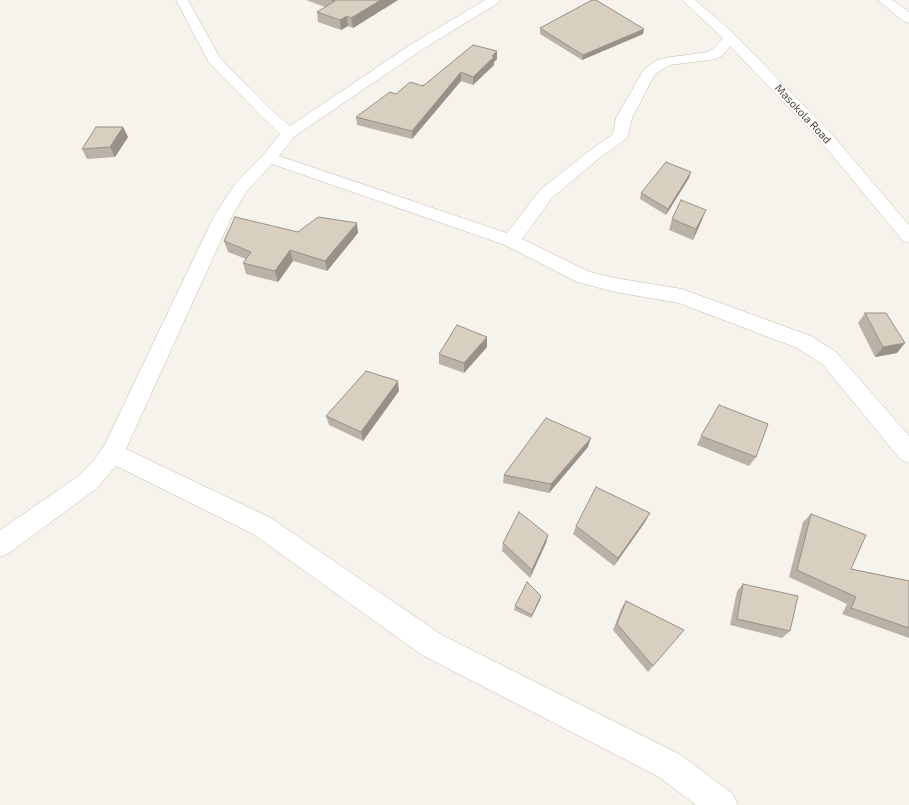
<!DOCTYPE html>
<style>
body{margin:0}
canvas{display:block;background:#f6f3ec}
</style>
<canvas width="909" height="805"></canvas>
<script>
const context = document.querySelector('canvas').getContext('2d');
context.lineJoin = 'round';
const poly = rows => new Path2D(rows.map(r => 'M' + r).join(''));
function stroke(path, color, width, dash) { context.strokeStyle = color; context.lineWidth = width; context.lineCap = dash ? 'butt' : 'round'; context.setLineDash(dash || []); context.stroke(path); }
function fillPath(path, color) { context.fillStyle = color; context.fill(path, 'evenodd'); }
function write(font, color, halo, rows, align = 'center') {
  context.font = font + ' "Exo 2",sans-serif'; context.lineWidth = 3; context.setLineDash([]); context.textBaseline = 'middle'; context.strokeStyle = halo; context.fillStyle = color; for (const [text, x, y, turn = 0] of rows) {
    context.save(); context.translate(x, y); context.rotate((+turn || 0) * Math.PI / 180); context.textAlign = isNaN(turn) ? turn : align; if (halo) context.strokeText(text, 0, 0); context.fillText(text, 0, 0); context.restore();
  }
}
const street = poly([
 [176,0,188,0,220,58,270,109,290,126,413,43,485,0,500,0,498,3,423,49,295,136,279,156,507,233,540,190,585,154,613,134,616,118,644,69,657,60,664,58,708,52,713,49,723,38,682,0,695,0,730,30,830,132,909,225,909,243,903,241,818,138,730,46,723,55,716,59,670,65,655,74,632,118,628,136,626,139,597,160,552,198,522,239,590,272,615,278,682,289,811,336,836,352,909,436,909,463,901,460,822,364,797,348,679,303,615,292,577,282,505,245,272,164,247,191,232,216,126,449,271,518,442,635,681,755,733,794,738,805,696,805,659,777,422,655,253,534,116,466,96,489,9,553,0,557,0,530,80,475,94,460,104,446,214,216,235,184,263,155,280,134,260,115,209,63,176,0],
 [878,0,892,0,900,5,909,12,909,23,904,22,878,0]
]);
const wall = poly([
 [306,0,398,0,353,28,348,26,341,30,318,22,317,12,325,7],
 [540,28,643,34,582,60,540,34],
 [497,59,494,62,494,65,473,85,461,81,412,139,357,125,356,117,396,94],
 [123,127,128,137,115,157,87,159,82,149],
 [691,172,689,178,666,215,640,199,641,193],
 [672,219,702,220,693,240,669,230],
 [298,232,358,233,327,271,293,261,278,282,246,274,243,263,246,259,228,252,224,241],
 [865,313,897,353,875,357,858,323],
 [487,347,464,373,439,364,439,354],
 [399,391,363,441,329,425,326,416],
 [701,436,756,457,749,466,697,445],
 [588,447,549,493,503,483,504,475],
 [650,513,645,522,614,566,573,534,576,526],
 [811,514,851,569,909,581,909,638,842,614,847,604,789,577,803,522],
 [548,535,546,543,530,578,502,551,503,543],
 [743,584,790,631,782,638,730,625,737,591],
 [541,596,540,600,531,618,514,610,515,606],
 [626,601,684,630,648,672,613,630,622,607]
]);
const shadedWall = poly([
 [381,0,398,0,353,28,351,18],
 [347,16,348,26,341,30,340,20],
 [644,29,643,34,582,60,583,55],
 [497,51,497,59,494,62,494,65,473,85,473,77],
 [461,72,461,81,412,139,412,131],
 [123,127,128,137,115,157,110,147],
 [691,172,689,178,666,215,668,209],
 [706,210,702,220,693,240,696,229],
 [357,223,358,233,327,271,325,261],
 [290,250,293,261,278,282,275,271],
 [487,337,487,347,464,373,464,363],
 [905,343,897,353,875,357,883,347],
 [398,381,399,391,363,441,361,432],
 [591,438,588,447,549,493,551,484],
 [650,513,645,522,614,566,618,558],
 [548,535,546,543,530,578,532,570],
 [541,596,540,600,531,618,532,615]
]);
const building = poly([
 [331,0,381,0,351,18,347,16,340,20,317,12,335,1,331,0],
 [592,0,596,0,644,29,583,55,540,28,592,0],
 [473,45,497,51,492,56,494,57,473,77,461,72,412,131,356,117,390,92,396,94,410,82,423,86,473,45],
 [96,127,123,127,110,147,82,149,96,127],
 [666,162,691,172,668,209,641,193,666,162],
 [681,200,706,210,696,229,672,219,681,200],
 [235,217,298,232,318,217,357,223,325,261,290,250,275,271,243,263,251,252,224,241,235,217],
 [865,313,886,313,905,343,883,347,865,313],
 [457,325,487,337,464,363,439,354,457,325],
 [366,371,398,381,361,432,326,416,366,371],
 [719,405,768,424,756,457,701,436,719,405],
 [546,418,591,438,551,484,504,475,546,418],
 [596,487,650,513,618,558,576,526,596,487],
 [519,512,548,535,532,570,503,543,519,512],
 [811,514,866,535,851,569,909,581,909,628,851,608,856,597,797,570,811,514],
 [527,582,541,596,532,615,515,606,527,582],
 [743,584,798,596,790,631,737,619,743,584],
 [626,601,684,630,653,666,617,624,626,601]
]);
const farStreetnames = [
 ["Masokola Road",803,114,47]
];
stroke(street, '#c2bbae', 1);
fillPath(street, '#fff');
fillPath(wall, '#bab2a6');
fillPath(shadedWall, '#979187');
fillPath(building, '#d8cfc1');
stroke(building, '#979187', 1);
write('11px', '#4b4439', '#fff', farStreetnames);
</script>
